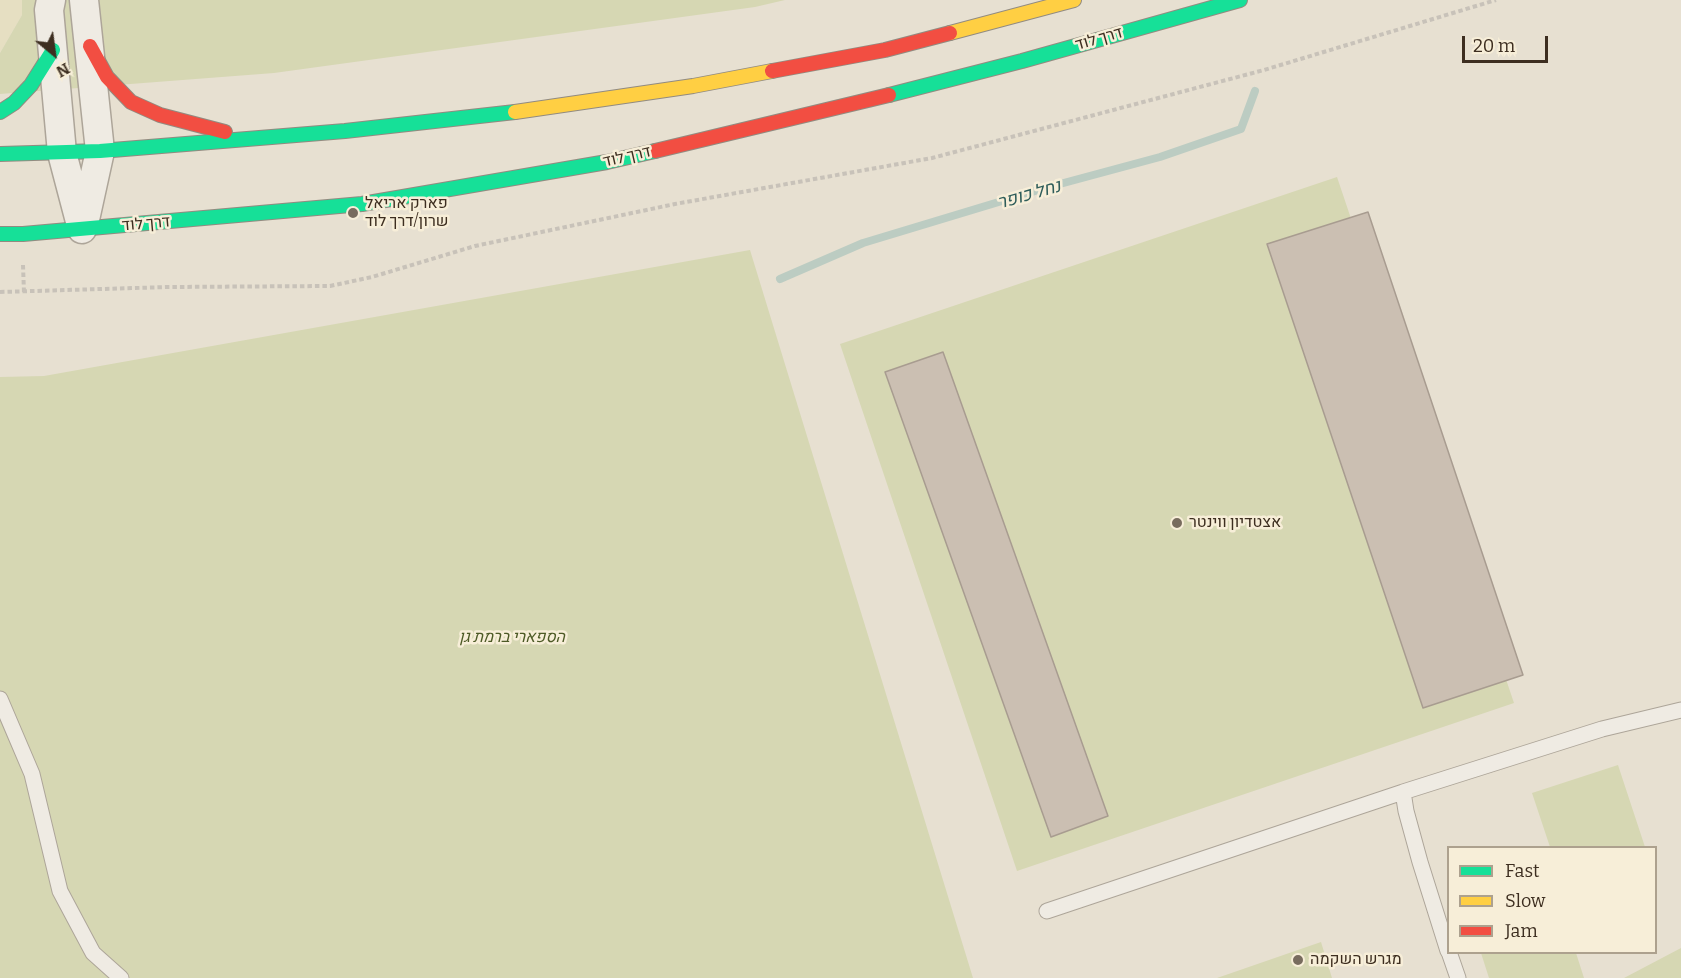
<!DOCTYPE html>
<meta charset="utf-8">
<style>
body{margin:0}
#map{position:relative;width:1681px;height:978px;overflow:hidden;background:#e7e0d1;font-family:Bitter,serif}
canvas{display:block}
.legend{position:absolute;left:1447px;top:846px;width:210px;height:108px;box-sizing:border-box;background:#f7eed8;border:2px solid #ada18e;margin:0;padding:8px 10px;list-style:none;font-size:18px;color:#3d2e20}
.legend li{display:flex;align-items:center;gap:12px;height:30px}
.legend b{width:30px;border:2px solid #ada18e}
.north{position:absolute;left:24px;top:24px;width:60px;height:60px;-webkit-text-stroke:4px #f7eed8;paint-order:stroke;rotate:151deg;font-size:16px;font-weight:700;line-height:24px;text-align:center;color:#3d2e20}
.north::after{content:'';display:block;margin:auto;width:21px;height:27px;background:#3d2e20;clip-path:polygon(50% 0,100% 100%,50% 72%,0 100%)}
.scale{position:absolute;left:1462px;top:36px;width:86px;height:27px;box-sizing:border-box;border:3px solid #3d2e20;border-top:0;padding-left:8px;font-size:18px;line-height:21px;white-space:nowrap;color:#3d2e20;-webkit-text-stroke:4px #f7eed8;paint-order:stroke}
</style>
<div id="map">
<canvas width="1681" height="978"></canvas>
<ul class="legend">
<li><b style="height:8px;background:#16e098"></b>Fast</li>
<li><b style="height:8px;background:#ffcf43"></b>Slow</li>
<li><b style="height:8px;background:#f24e42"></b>Jam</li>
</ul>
<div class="north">N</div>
<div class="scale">20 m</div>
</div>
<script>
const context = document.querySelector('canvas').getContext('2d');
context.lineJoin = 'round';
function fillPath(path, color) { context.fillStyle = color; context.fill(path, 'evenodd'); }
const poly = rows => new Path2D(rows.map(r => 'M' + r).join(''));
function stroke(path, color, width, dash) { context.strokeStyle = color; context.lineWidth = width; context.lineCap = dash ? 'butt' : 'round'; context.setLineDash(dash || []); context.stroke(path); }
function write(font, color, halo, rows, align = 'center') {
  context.font = font + ' Bitter,Heebo,serif'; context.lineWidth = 5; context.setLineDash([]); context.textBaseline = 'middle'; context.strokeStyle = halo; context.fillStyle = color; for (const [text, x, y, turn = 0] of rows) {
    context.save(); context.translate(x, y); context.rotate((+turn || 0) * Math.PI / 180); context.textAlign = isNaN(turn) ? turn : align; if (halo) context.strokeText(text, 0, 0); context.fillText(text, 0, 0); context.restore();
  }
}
const farmland = poly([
 [0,0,22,0,22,15,0,53]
]);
const green = poly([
 [22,0,785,0,755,7,274,73,0,94,0,53,22,15],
 [1337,177,1514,703,1017,871,840,344],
 [750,250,973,978,0,978,0,377,44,376],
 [1618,765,1645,847,1550,847,1532,793],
 [1321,942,1332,978,1217,978],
 [1681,948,1681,978,1624,978],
 [1481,953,1576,953,1584,978,1489,978]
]);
const stream = poly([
 [780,279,863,243,1045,188,1160,157,1241,129,1255,91]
]);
const building = poly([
 [1368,212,1523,675,1423,708,1267,244,1368,212],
 [943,352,1108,816,1051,837,885,372,943,352]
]);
const path = poly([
 [23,265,24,293],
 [0,292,169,287,330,286,372,277,475,246,675,204,932,158,1264,70,1496,0]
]);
const lane = poly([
 [0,699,32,774,60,891,93,953,121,978],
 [1047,911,1403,792],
 [1448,951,1420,862,1406,811,1403,792,1602,729,1681,710],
 [1449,952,1458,978]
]);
const street = poly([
 [51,0,49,10,62,153,82,229],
 [84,224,100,151,84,0]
]);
const fast = poly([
 [889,95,1022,61,1240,0],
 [0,112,14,103,31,85,53,50],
 [0,154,100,151,345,131,515,112],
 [0,234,23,234,362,204,607,162,655,151]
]);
const slow = poly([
 [950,33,1074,0],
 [515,112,693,86,772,71]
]);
const jam = poly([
 [90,46,107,77,131,102,160,115,225,132],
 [772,71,885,50,950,33],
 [655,151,889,95]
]);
const markers = [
 [353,213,6,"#786c5e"],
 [1177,523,6,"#786c5e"],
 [1298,960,6,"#786c5e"]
];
const streetNames = [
 ["דרך לוד",1099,39,-16],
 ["דרך לוד",627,157,-13],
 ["דרך לוד",146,224,-5]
];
const poiNames = [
 ["פארק אריאל",365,204],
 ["שרון/דרך לוד",365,222],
 ["אצטדיון ווינטר",1189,523],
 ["מגרש השקמה",1310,960]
];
const parkNames = [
 ["הספארי ברמת גן",512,638]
];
const waterNames = [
 ["נחל כופר",1029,195,-16]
];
fillPath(farmland, '#e6dfc2');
fillPath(green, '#d6d7b3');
stroke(stream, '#bcccc2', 8);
fillPath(building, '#cbbfb2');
stroke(building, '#a89c90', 1.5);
stroke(lane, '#ada599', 17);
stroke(street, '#ada599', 31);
stroke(fast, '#928b80', 16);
stroke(slow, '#928b80', 16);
stroke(jam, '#928b80', 16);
stroke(path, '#c8c2b9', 4, [4.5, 3]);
stroke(lane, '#efebe3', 15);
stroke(street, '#efebe3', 28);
stroke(fast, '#16e098', 14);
stroke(slow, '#ffcf43', 14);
stroke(jam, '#f24e42', 14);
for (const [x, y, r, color] of markers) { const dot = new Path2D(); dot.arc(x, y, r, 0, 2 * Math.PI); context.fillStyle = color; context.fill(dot); stroke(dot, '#f7eed8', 2); }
write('16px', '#3d2e20', '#f7eed8', streetNames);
write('16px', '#3d2e20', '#f7eed8', poiNames, 'left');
write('italic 16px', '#4d5a26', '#f7eed8', parkNames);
write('italic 18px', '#2f5d5a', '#f7eed8', waterNames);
</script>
